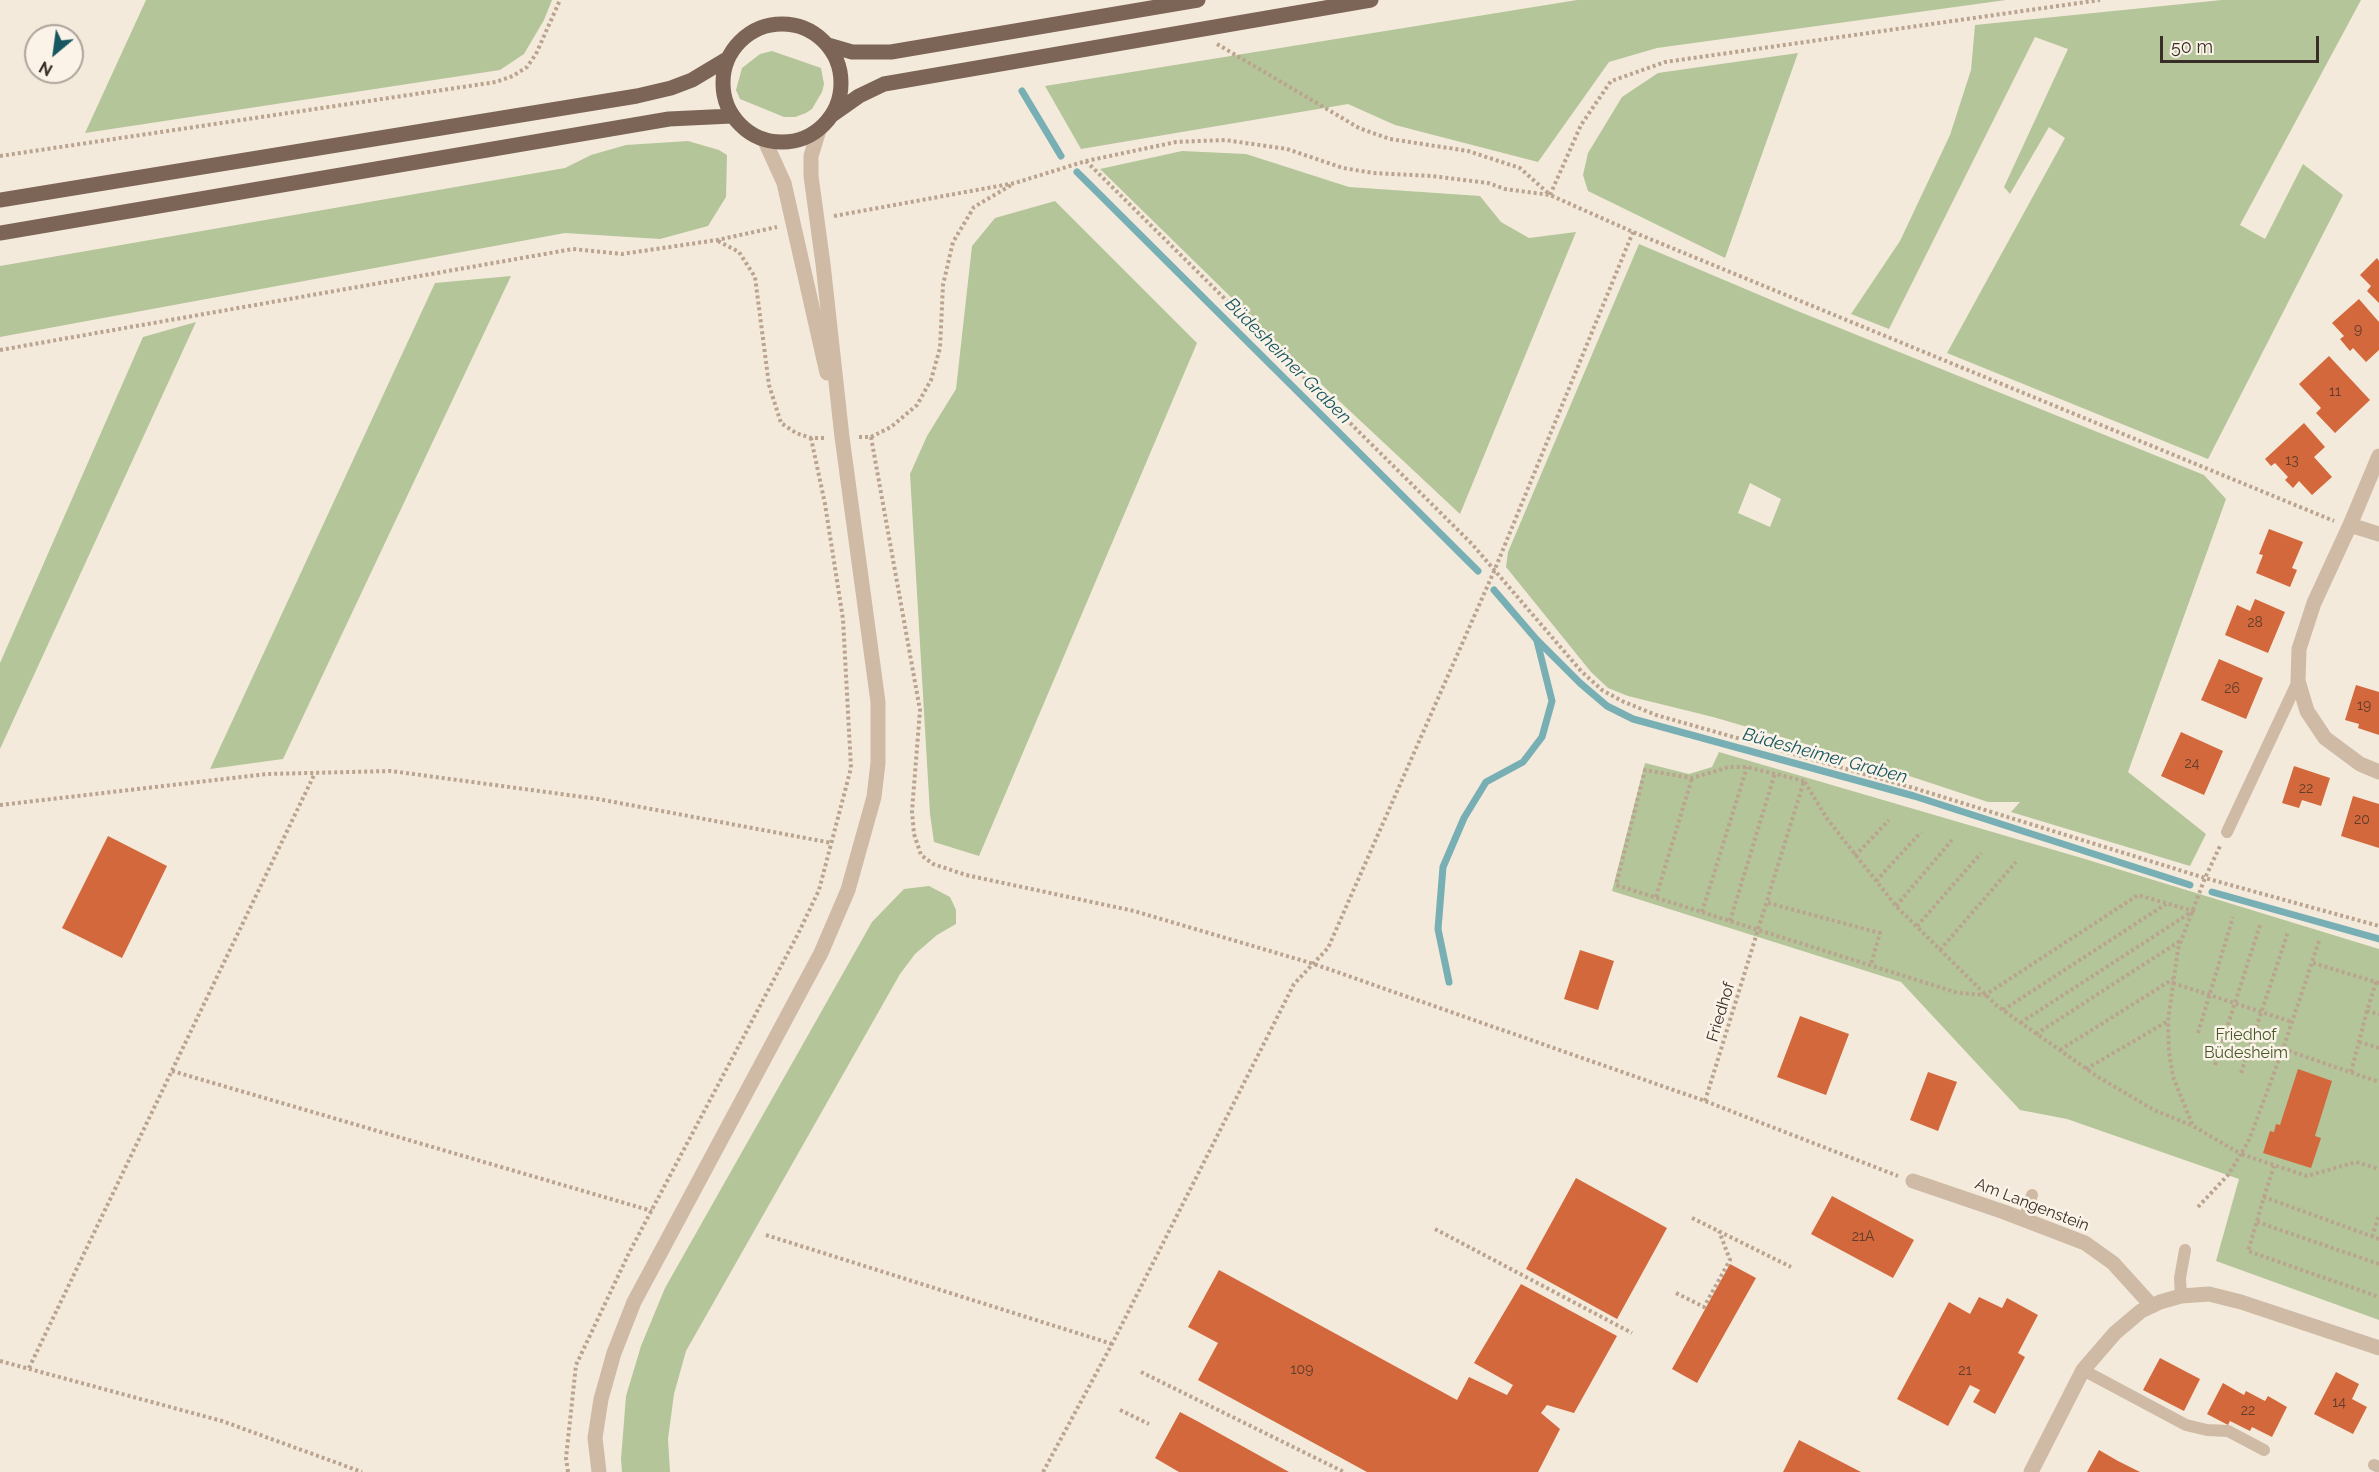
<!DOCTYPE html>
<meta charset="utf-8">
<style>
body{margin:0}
#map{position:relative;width:2379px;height:1472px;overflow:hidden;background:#f4eadb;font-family:Raleway,sans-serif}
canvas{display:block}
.north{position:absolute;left:24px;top:24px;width:60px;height:60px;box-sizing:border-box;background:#fbf3e8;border:2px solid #ada49b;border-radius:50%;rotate:209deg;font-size:16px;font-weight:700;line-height:24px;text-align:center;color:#392e27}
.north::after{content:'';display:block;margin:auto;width:21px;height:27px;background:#18575f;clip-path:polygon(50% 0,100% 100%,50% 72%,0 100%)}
.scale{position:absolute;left:2160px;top:36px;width:159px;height:27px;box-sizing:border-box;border:3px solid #392e27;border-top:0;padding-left:8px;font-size:18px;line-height:21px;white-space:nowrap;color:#392e27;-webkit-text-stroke:4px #fbf3e8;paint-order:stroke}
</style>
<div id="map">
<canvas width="2379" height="1472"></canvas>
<div class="north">N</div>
<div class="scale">50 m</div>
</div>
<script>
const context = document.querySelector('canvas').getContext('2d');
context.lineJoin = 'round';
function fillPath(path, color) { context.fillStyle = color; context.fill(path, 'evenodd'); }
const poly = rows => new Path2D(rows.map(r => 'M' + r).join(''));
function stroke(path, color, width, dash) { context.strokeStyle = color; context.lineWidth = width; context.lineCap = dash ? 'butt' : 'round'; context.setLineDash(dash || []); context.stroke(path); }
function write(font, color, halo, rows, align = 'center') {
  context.font = font + ' Raleway,sans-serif'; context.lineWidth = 5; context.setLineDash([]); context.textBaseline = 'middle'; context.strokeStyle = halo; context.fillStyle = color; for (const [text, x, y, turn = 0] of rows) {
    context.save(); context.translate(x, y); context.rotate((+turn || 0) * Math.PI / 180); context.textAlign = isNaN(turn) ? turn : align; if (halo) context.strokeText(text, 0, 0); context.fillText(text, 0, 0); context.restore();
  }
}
const green = poly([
 [146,0,552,0,544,20,524,54,500,70,85,133],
 [1577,0,2006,0,1657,48,1609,62,1538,162,1395,125,1348,104,1081,149,1045,86],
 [2222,0,2361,0,2240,225,2265,239,2303,164,2343,195,2208,459,1947,353,2065,138,2049,127,2010,194,2004,187,2068,49,2035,37,1889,329,1851,314,1900,241,1950,135,1971,70,1975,25],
 [772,51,821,68,824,84,822,92,812,109,806,113,795,117,784,117,740,99,736,90,742,68,760,54],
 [1798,53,1725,258,1588,191,1583,175,1588,153,1622,97,1658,73],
 [688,141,719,150,727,155,726,197,708,226,660,239,565,233,0,337,0,266,565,168,591,155,626,145],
 [1182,151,1246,154,1349,187,1480,196,1501,222,1529,238,1576,232,1460,514,1289,354,1100,169],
 [1055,201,1197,343,979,856,934,842,930,814,910,474,927,436,956,389,972,246,995,218],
 [1639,244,1795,310,2204,475,2226,499,2128,772,2206,834,2190,866,2011,812,2020,802,1988,802,1864,761,1713,717,1628,696,1608,688,1591,672,1506,567,1508,552],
 [1750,483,1781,499,1770,527,1738,513],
 [511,276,283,759,210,769,435,283],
 [196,322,0,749,0,663,143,337],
 [1719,752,2085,859,2379,949,2379,1320,2216,1261,2239,1179,2067,1119,2020,1110,1901,982,1612,891,1645,763,1689,774,1712,767],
 [929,886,950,897,956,910,956,924,937,935,915,954,900,974,686,1351,674,1394,668,1439,670,1472,622,1472,621,1459,626,1396,641,1346,665,1288,872,922,904,889]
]);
const stream = poly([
 [1022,91,1061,156],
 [1077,172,1478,571],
 [1494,590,1536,639,1580,683,1607,706,1633,719,1914,796,2190,885],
 [2212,892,2379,939],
 [1449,982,1438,929,1443,867,1464,818,1486,782,1523,762,1542,737,1552,701,1537,641]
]);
const building = poly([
 [2377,258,2379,261,2379,303,2367,291,2371,286,2360,275],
 [2359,299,2379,322,2379,350,2366,362,2353,348,2350,351,2340,339,2344,336,2332,323],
 [2329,356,2370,400,2335,433,2316,413,2321,408,2299,384],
 [2304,423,2325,447,2314,457,2332,477,2312,495,2299,481,2293,488,2285,480,2288,477,2275,463,2271,466,2265,459],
 [2269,529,2303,542,2292,568,2297,570,2290,587,2256,573,2263,555,2259,554],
 [2255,599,2285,612,2268,653,2225,635,2237,605,2250,611],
 [2219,659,2263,678,2246,719,2201,700],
 [2356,685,2379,692,2379,735,2358,728,2359,724,2345,720],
 [2181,732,2223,751,2204,795,2161,776],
 [2294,766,2330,778,2321,806,2302,800,2299,808,2282,803],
 [2353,796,2379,804,2379,848,2341,836],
 [108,836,167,866,122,958,62,928],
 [1580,950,1614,961,1598,1010,1564,999],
 [1800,1016,1849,1034,1826,1095,1777,1077],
 [2298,1069,2332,1081,2315,1136,2321,1138,2311,1168,2263,1153,2270,1131,2274,1132,2276,1124,2280,1125],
 [1928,1072,1957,1082,1938,1131,1910,1120],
 [1576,1178,1667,1228,1617,1319,1526,1269],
 [1832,1196,1914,1240,1893,1278,1811,1234],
 [1730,1264,1756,1278,1697,1383,1672,1369],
 [1219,1270,1457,1400,1469,1377,1507,1395,1513,1385,1474,1363,1521,1284,1617,1336,1574,1413,1547,1405,1541,1413,1560,1429,1538,1472,1367,1472,1198,1380,1218,1343,1188,1327],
 [1979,1297,2002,1308,2007,1298,2038,1315,2018,1353,2025,1357,1995,1414,1973,1402,1980,1390,1970,1385,1948,1426,1897,1399,1949,1302,1970,1314],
 [2160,1358,2200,1379,2184,1411,2143,1390],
 [2336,1372,2359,1384,2352,1399,2367,1407,2353,1434,2314,1414],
 [2223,1383,2244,1395,2246,1391,2265,1401,2268,1396,2287,1407,2272,1437,2252,1427,2250,1431,2230,1421,2228,1425,2207,1414],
 [1180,1412,1197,1421,1289,1472,1179,1472,1155,1458],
 [1799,1440,1861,1472,1783,1472],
 [2099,1450,2118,1461,2140,1472,2087,1472]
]);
const path = poly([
 [1217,44,1359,128,1390,139,1468,151,1520,168,1549,194],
 [0,156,496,82,513,76,527,67,536,54,560,0],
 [1086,161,1472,544,1581,671,1602,690,1622,701,1656,715,1917,789,2205,878,2379,926],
 [1550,195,1581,125,1611,81,1665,62,2100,0],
 [834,216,1015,183,1086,161,1176,142,1225,140,1287,149,1343,168,1373,173,1432,176,1488,183,1505,189,1550,195,1633,232,2334,521],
 [718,241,739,252,755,277,769,385,781,423,796,433,811,438,825,438],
 [0,350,573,249,622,254,717,240,777,227],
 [859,437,871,437,891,427,917,405,931,380,940,348,943,285,953,242,974,207,1013,184],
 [871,437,920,710,912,811,914,834,921,855,933,864,966,875,1134,911,1314,964,1705,1101,1898,1176],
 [1804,781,1747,767,1729,767,1692,778,1645,770,1616,885,1958,993,1985,995,2138,895,2193,911,2020,1023],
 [0,805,267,774,391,771,598,799,832,843],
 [1855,856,1889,820],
 [1876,881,1921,832],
 [1656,897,1692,778],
 [1768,903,1880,933,1871,964],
 [1896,906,1952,840],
 [1702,912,1747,767],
 [1730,921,1775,773],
 [1917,926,1981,853],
 [2319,941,2283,1049,2249,1140,2241,1154,2307,1176,2356,1162,2379,1169],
 [1940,950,2016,862],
 [2313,963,2379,983],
 [2376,982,2367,1011,2379,1014],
 [2173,983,2292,1022],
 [2003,1010,2166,904],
 [2198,1033,2233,917],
 [2036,1034,2180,941],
 [2359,1042,2379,1048],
 [2283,1049,2379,1082],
 [2060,1050,2173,979],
 [2215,1065,2260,925],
 [2086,1069,2168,1021],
 [172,1071,652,1211],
 [2351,1072,2367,1011],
 [2241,1073,2288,932],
 [1705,1101,1804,781,1828,820,1896,906,1997,1006,2098,1077,2154,1110,2193,1126],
 [2264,1197,2274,1166],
 [2198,1207,2228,1175,2241,1154,2193,1126,2173,1077,2169,1052,2168,1021,2178,949,2205,878,2220,846],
 [1692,1218,1791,1267],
 [2257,1222,2379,1264],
 [1435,1229,1632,1333],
 [766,1235,1112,1344],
 [2372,1237,2379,1215],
 [2379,1239,2264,1197,2248,1251,2379,1297],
 [1676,1293,1704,1307,1730,1260,1719,1231],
 [0,1361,222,1421,362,1472],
 [29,1368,315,773],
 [1141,1372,1344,1472],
 [1120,1410,1149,1424],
 [568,1472,566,1458,576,1365,629,1253,798,934,819,890,851,768,843,619,825,504,811,438],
 [1043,1472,1112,1344,1294,984,1328,948,1495,569,1633,232]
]);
const lane = poly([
 [2227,832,2298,681],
 [2024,1220,2032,1195],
 [2181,1296,2180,1278,2185,1250],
 [2083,1370,2186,1425,2207,1430,2228,1431,2264,1450],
 [2374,1465,2379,1467]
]);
const street = poly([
 [764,139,784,183,827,373],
 [2379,456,2350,525,2314,603,2299,649,2298,681,2307,711,2325,738,2360,764,2379,772],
 [2350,525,2379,534],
 [1913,1181,2004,1212,2085,1243,2113,1263,2152,1306],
 [599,1472,595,1438,601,1399,614,1353,634,1302,821,953,848,890,874,797,878,763,878,702,842,437,823,264,811,176,811,156,819,130],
 [2031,1472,2083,1370,2115,1333,2141,1311,2160,1302,2181,1296,2209,1294,2241,1302,2379,1348]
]);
const primary = poly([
 '723 83a59 59 0 1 1 118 0a59 59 0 1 1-118 0Z',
 [828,45,852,52,891,52,1198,0],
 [832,115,859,96,884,84,1371,0],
 [0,200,637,96,671,88,692,80,727,59],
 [0,233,669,119,732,116]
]);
const numberNames = [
 ["9",2358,330],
 ["11",2335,392],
 ["13",2292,461],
 ["28",2255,623],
 ["26",2232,689],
 ["19",2364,706],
 ["24",2192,764],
 ["22",2306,789],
 ["20",2362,820],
 ["21A",1863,1237],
 ["109",1302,1370],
 ["21",1965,1371],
 ["14",2339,1403],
 ["22",2248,1411]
];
const streetNames = [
 ["Friedhof",1721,1012,-73],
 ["Am Langenstein",2032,1205,21]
];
const parkNames = [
 ["Friedhof",2246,1035],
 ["Büdesheim",2246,1053]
];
const waterNames = [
 ["Büdesheimer Graben",1288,361,45],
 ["Büdesheimer Graben",1825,756,15]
];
fillPath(green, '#b4c599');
stroke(stream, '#77afb4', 7);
fillPath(building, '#d2683b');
stroke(path, '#baa48f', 4, [3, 3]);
stroke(lane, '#cebaa5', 12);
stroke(street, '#cebaa5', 15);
stroke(primary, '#7c6557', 15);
write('14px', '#5f3c2c', null, numberNames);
write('16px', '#392e27', '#fbf3e8', streetNames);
write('16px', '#455a28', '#fbf3e8', parkNames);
write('italic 18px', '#18575f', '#fbf3e8', waterNames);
</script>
